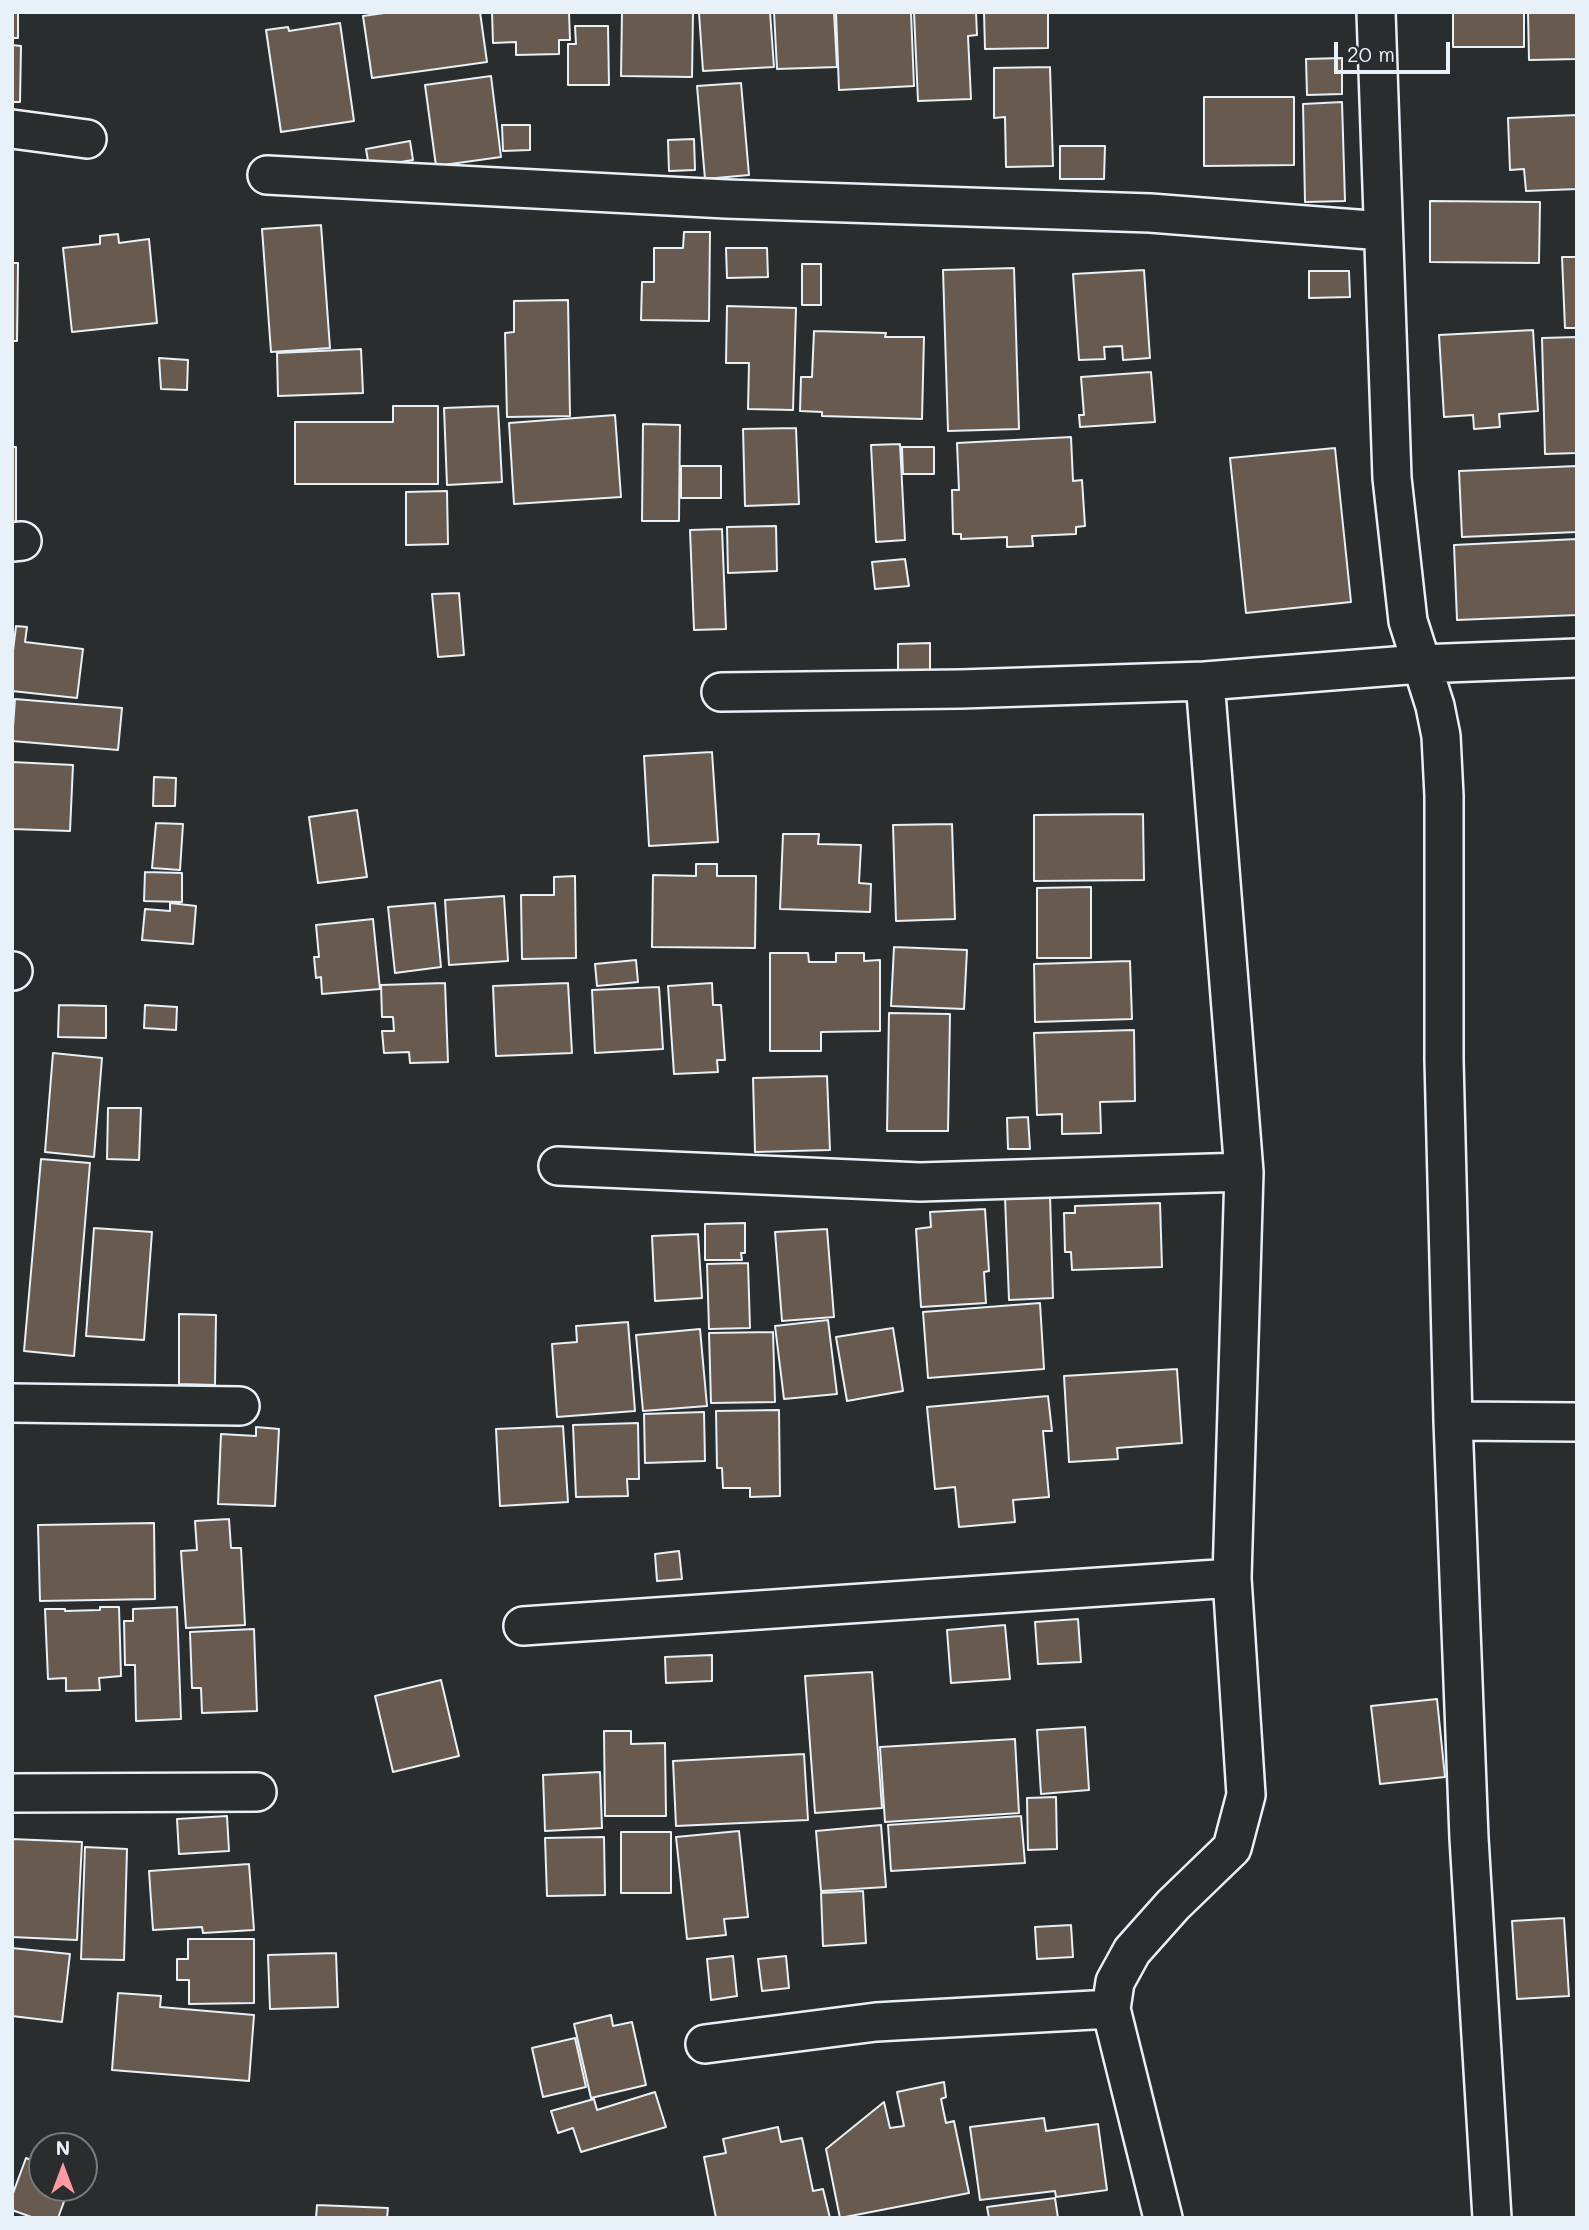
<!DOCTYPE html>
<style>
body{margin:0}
#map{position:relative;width:1589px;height:2230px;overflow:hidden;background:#2a2d2e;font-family:Mali,sans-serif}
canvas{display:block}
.frame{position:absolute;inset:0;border:14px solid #e8f1f8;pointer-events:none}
.north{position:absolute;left:28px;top:2132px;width:70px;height:70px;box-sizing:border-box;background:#2a2d2e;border:2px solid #767b7f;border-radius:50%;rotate:0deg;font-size:19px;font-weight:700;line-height:28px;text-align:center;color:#e8f1f8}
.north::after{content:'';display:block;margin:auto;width:24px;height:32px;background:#ff9aa2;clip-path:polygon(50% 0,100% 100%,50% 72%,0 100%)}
.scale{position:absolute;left:1334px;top:42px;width:116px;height:32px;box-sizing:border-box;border:4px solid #e8f1f8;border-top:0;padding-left:9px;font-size:21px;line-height:24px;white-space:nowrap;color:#e8f1f8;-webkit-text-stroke:5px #2a2d2e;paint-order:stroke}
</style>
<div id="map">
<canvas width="1589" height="2230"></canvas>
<div class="frame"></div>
<div class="north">N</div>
<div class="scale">20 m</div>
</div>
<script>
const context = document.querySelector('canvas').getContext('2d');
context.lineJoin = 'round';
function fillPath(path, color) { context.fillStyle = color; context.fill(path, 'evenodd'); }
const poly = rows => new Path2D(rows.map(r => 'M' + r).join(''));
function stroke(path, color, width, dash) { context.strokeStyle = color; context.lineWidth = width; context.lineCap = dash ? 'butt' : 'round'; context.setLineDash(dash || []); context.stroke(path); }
const building = poly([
 [12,12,18,12,18,38,12,38,12,12],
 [391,12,480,12,487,62,372,78,363,16,391,12],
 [492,12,569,12,570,40,559,40,559,54,516,55,516,42,493,43,492,12],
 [622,12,693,12,692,77,621,76,622,12],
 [770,12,774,67,703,71,699,13,770,12],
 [774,12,834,12,837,67,777,69,774,12],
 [836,12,911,12,914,86,839,90,836,12],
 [914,12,976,12,977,35,968,36,971,99,918,101,914,12],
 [984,12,1048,12,1048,48,985,49,984,12],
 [1453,12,1524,12,1524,47,1453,47,1453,12],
 [1528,12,1577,12,1577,59,1529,60,1528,12],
 [340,23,354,121,281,132,266,30,288,27,289,31,340,23],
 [575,26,608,26,609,85,568,85,568,44,576,44,575,26],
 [12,45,21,46,20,102,12,102,12,45],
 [1342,58,1342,94,1307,95,1306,59,1342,58],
 [1050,67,1053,166,1006,167,1005,117,994,118,994,68,1050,67],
 [491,76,501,157,436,166,425,85,491,76],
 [741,83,749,175,705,179,697,86,741,83],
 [1204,97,1294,97,1294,165,1204,166,1204,97],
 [1342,102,1345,201,1305,202,1303,104,1342,102],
 [1577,115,1577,189,1526,191,1524,169,1510,170,1508,118,1577,115],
 [502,125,530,125,530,150,503,151,502,125],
 [694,139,695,170,669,171,668,140,694,139],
 [410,141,413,160,369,167,366,149,410,141],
 [1060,146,1105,146,1104,179,1060,179,1060,146],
 [1430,201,1540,202,1539,263,1430,262,1430,201],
 [321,225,330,348,271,352,262,229,321,225],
 [684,232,710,232,709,321,641,320,642,282,654,282,654,248,683,248,684,232],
 [118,234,119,243,149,239,157,323,72,332,63,248,100,244,100,236,118,234],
 [726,248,767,248,768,277,727,278,726,248],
 [1562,257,1577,257,1577,328,1565,328,1562,257],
 [12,263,18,263,17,341,12,341,12,263],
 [802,264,821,264,821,305,802,305,802,264],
 [1014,268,1019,429,948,431,943,270,1014,268],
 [1144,270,1150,358,1123,360,1122,346,1104,347,1105,359,1079,360,1073,274,1144,270],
 [1309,271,1349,271,1350,297,1309,298,1309,271],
 [568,300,570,416,507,417,505,333,514,332,514,301,568,300],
 [727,306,796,308,793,410,748,409,749,363,726,363,727,306],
 [1533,330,1538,411,1499,414,1500,427,1474,429,1473,415,1444,417,1439,335,1533,330],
 [814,331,886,333,885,337,924,337,922,419,822,416,822,412,800,411,801,377,812,377,814,331],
 [1577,337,1577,453,1545,454,1542,338,1577,337],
 [361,349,363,393,278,396,277,353,361,349],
 [159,358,188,360,187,390,161,389,159,358],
 [1151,372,1155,422,1080,427,1079,415,1084,415,1081,377,1151,372],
 [393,406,438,406,438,484,295,484,295,422,393,422,393,406],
 [498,406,502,482,447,485,444,408,498,406],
 [615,415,621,497,514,504,509,423,615,415],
 [643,424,680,425,679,521,642,521,643,424],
 [796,428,799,504,745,506,743,429,796,428],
 [1071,437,1073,481,1082,480,1085,526,1076,527,1076,534,1032,536,1033,546,1007,547,1007,537,961,539,961,534,953,534,952,490,959,490,957,443,1071,437],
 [900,444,905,540,876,542,871,445,900,444],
 [12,447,16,447,16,523,12,523,12,447],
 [902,447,934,447,934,474,903,474,902,447],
 [1335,448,1351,602,1246,613,1230,458,1335,448],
 [681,466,721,466,721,498,681,498,681,466],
 [1577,466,1577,532,1462,537,1459,471,1577,466],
 [447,491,448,544,406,545,406,492,447,491],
 [776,526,777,571,728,573,727,527,776,526],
 [722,529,726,629,694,630,690,530,722,529],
 [1577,539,1577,615,1457,620,1454,545,1577,539],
 [905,559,909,586,875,589,872,562,905,559],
 [459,593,464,655,438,657,432,594,459,593],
 [16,626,27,627,25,642,83,649,77,698,12,691,12,659,16,626],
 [930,643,930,672,898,673,898,644,930,643],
 [15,699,122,708,118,750,12,741,15,699],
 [712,752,718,842,649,846,644,756,712,752],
 [12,762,73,765,70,831,12,829,12,762],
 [154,777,176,778,175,806,153,806,154,777],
 [357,810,367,877,318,883,309,817,357,810],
 [1143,814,1144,880,1034,881,1034,815,1143,814],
 [156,823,183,824,180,870,152,868,156,823],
 [952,824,955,919,896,921,893,825,952,824],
 [783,834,819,834,818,844,861,845,859,883,871,884,870,912,780,909,783,834],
 [696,864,717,864,717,876,756,876,755,948,652,947,653,875,696,876,696,864],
 [145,872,182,873,182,902,144,901,145,872],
 [575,876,576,958,522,959,521,895,554,895,554,877,575,876],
 [1091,887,1091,958,1037,958,1037,888,1091,887],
 [504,896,508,961,449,965,445,900,504,896],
 [170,903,196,906,193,944,142,940,145,909,170,911,170,903],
 [435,903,441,967,395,973,388,907,435,903],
 [373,919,380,989,322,994,321,977,316,978,314,957,319,957,316,925,373,919],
 [894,947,967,950,964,1009,891,1006,894,947],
 [770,953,808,953,809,962,836,962,836,953,864,953,864,961,880,960,880,1031,821,1032,821,1051,770,1051,770,953],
 [636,960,638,982,597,986,595,964,636,960],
 [1130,961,1132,1019,1035,1022,1034,964,1130,961],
 [445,983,448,1062,410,1063,409,1052,384,1053,382,1031,394,1031,393,1017,382,1017,381,985,445,983],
 [568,983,572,1053,496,1056,493,986,568,983],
 [712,983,713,1005,721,1005,725,1060,717,1060,718,1072,674,1074,668,986,712,983],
 [659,987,663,1049,595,1053,592,990,659,987],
 [59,1005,106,1006,106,1038,58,1037,59,1005],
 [145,1005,177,1007,176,1030,144,1028,145,1005],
 [889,1013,950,1014,948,1131,887,1131,889,1013],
 [1134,1030,1135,1101,1100,1102,1101,1133,1062,1134,1062,1114,1037,1115,1034,1033,1134,1030],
 [53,1053,102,1058,94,1157,45,1152,53,1053],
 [827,1076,830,1150,755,1152,753,1078,827,1076],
 [108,1108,141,1108,139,1160,107,1159,108,1108],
 [1028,1117,1030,1149,1008,1149,1007,1118,1028,1117],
 [41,1159,90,1163,74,1356,24,1351,41,1159],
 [1050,1195,1053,1298,1009,1300,1005,1197,1050,1195],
 [1160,1203,1162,1267,1072,1270,1071,1252,1065,1252,1064,1213,1075,1213,1075,1206,1160,1203],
 [985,1209,989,1271,984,1272,986,1303,921,1307,916,1229,931,1227,930,1212,985,1209],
 [745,1223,745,1253,741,1253,742,1260,705,1260,705,1224,745,1223],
 [94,1228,152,1232,144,1340,86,1336,94,1228],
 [827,1229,834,1317,782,1321,775,1232,827,1229],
 [698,1234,702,1298,655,1301,652,1236,698,1234],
 [748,1263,750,1328,709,1329,707,1264,748,1263],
 [1040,1303,1044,1369,928,1378,923,1312,1040,1303],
 [179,1314,216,1315,215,1385,179,1384,179,1314],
 [828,1320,837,1394,784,1399,775,1326,828,1320],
 [628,1322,635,1411,557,1417,552,1344,577,1342,576,1326,628,1322],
 [893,1328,903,1391,847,1401,836,1337,893,1328],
 [700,1329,707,1406,643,1411,636,1335,700,1329],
 [773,1332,775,1402,711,1403,709,1333,773,1332],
 [1177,1369,1182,1443,1117,1448,1118,1459,1069,1462,1064,1376,1177,1369],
 [1048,1396,1052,1431,1043,1431,1049,1497,1013,1500,1015,1522,959,1527,955,1487,935,1489,927,1407,1048,1396],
 [779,1410,780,1496,750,1497,750,1488,723,1488,722,1468,717,1468,716,1411,779,1410],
 [704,1412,705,1461,645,1463,644,1414,704,1412],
 [638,1423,639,1479,627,1479,628,1496,576,1497,573,1425,638,1423],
 [563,1426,568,1502,500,1506,496,1429,563,1426],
 [256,1427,279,1429,275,1506,218,1504,221,1434,256,1436,256,1427],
 [229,1519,231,1548,241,1548,245,1625,186,1628,181,1551,197,1550,195,1521,229,1519],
 [154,1523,155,1599,40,1601,38,1525,154,1523],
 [679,1551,682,1579,657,1581,655,1554,679,1551],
 [100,1607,119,1607,121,1676,99,1678,100,1690,66,1691,66,1678,48,1679,45,1609,65,1609,65,1611,100,1610,100,1607],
 [177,1607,181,1719,136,1721,135,1665,125,1665,124,1621,133,1621,133,1609,177,1607],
 [1078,1619,1081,1662,1038,1664,1035,1622,1078,1619],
 [1005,1625,1010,1679,951,1683,947,1630,1005,1625],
 [254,1629,257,1711,202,1713,201,1688,192,1688,190,1632,254,1629],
 [712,1655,712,1681,666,1683,665,1657,712,1655],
 [872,1672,882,1808,815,1813,805,1676,872,1672],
 [441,1680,459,1756,393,1772,375,1696,441,1680],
 [1437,1699,1445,1777,1380,1784,1371,1706,1437,1699],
 [1085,1727,1089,1790,1041,1794,1037,1730,1085,1727],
 [604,1731,631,1731,631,1744,665,1743,666,1816,605,1816,604,1731],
 [1015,1739,1019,1813,885,1822,880,1747,1015,1739],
 [804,1754,808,1820,676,1826,673,1761,804,1754],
 [600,1772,602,1828,545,1831,543,1775,600,1772],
 [1056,1797,1057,1849,1028,1850,1027,1798,1056,1797],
 [227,1816,229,1851,179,1854,177,1819,227,1816],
 [1021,1816,1025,1863,891,1871,888,1825,1021,1816],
 [881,1825,886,1887,821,1891,816,1831,881,1825],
 [739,1831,748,1917,724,1919,726,1935,687,1939,676,1837,739,1831],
 [621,1832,671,1832,671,1893,621,1893,621,1832],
 [604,1837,605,1895,547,1896,545,1838,604,1837],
 [12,1839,82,1842,77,1940,12,1937,12,1839],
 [85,1847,127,1849,124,1960,81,1959,85,1847],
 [249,1864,254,1930,203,1933,202,1927,153,1930,149,1871,249,1864],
 [863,1891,866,1943,823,1946,821,1893,863,1891],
 [1564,1918,1569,1996,1517,1999,1512,1921,1564,1918],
 [1071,1925,1073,1957,1037,1959,1035,1927,1071,1925],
 [188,1939,254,1939,254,2003,189,2004,189,1980,177,1980,177,1959,188,1959,188,1939],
 [12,1948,70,1954,62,2022,12,2016,12,1948],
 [336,1953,338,2007,270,2009,268,1955,336,1953],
 [733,1956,737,1996,711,2000,707,1959,733,1956],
 [786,1956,789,1988,762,1991,758,1959,786,1956],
 [118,1993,161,1996,160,2007,254,2015,249,2081,112,2070,118,1993],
 [611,2015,613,2026,632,2022,646,2085,591,2098,574,2024,611,2015],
 [575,2038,586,2087,543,2097,532,2048,575,2038],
 [944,2082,946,2097,941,2099,946,2123,954,2121,969,2193,840,2218,826,2149,884,2102,890,2128,904,2126,897,2092,944,2082],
 [655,2092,666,2127,581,2152,573,2128,558,2133,551,2111,594,2099,597,2110,655,2092],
 [1044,2118,1046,2131,1098,2124,1107,2190,1056,2197,1055,2191,980,2200,970,2127,1044,2118],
 [778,2127,781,2142,802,2138,813,2191,823,2189,830,2218,716,2218,704,2157,726,2153,723,2139,778,2127],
 [26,2158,42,2164,42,2188,69,2188,58,2218,34,2218,12,2210,12,2196,26,2158],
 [1055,2198,1058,2218,989,2218,987,2207,1055,2198],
 [317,2205,388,2208,387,2218,316,2218,317,2205]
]);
const minor = poly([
 [1376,12,1392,478,1408,621,1435,706,1441,736,1444,796,1444,1060,1453,1421,1469,1838,1492,2218],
 [12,129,87,139],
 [267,175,726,199,1150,213,1383,231],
 [12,542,22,541],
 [721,692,961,689,1205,681,1420,664,1577,658],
 [12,971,13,971],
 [558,1166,920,1182,1244,1172],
 [12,1403,240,1406],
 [1453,1421,1577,1422],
 [523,1626,1232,1578],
 [12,1793,257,1792],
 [705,2044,876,2022,1111,2009],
 [1163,2218,1111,2009,1115,1982,1132,1951,1173,1905,1232,1848,1246,1795,1232,1578,1244,1172,1205,681]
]);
fillPath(building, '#685a4f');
stroke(building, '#e8f1f8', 2);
stroke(minor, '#e8f1f8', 42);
stroke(minor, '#2a2d2e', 37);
</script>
